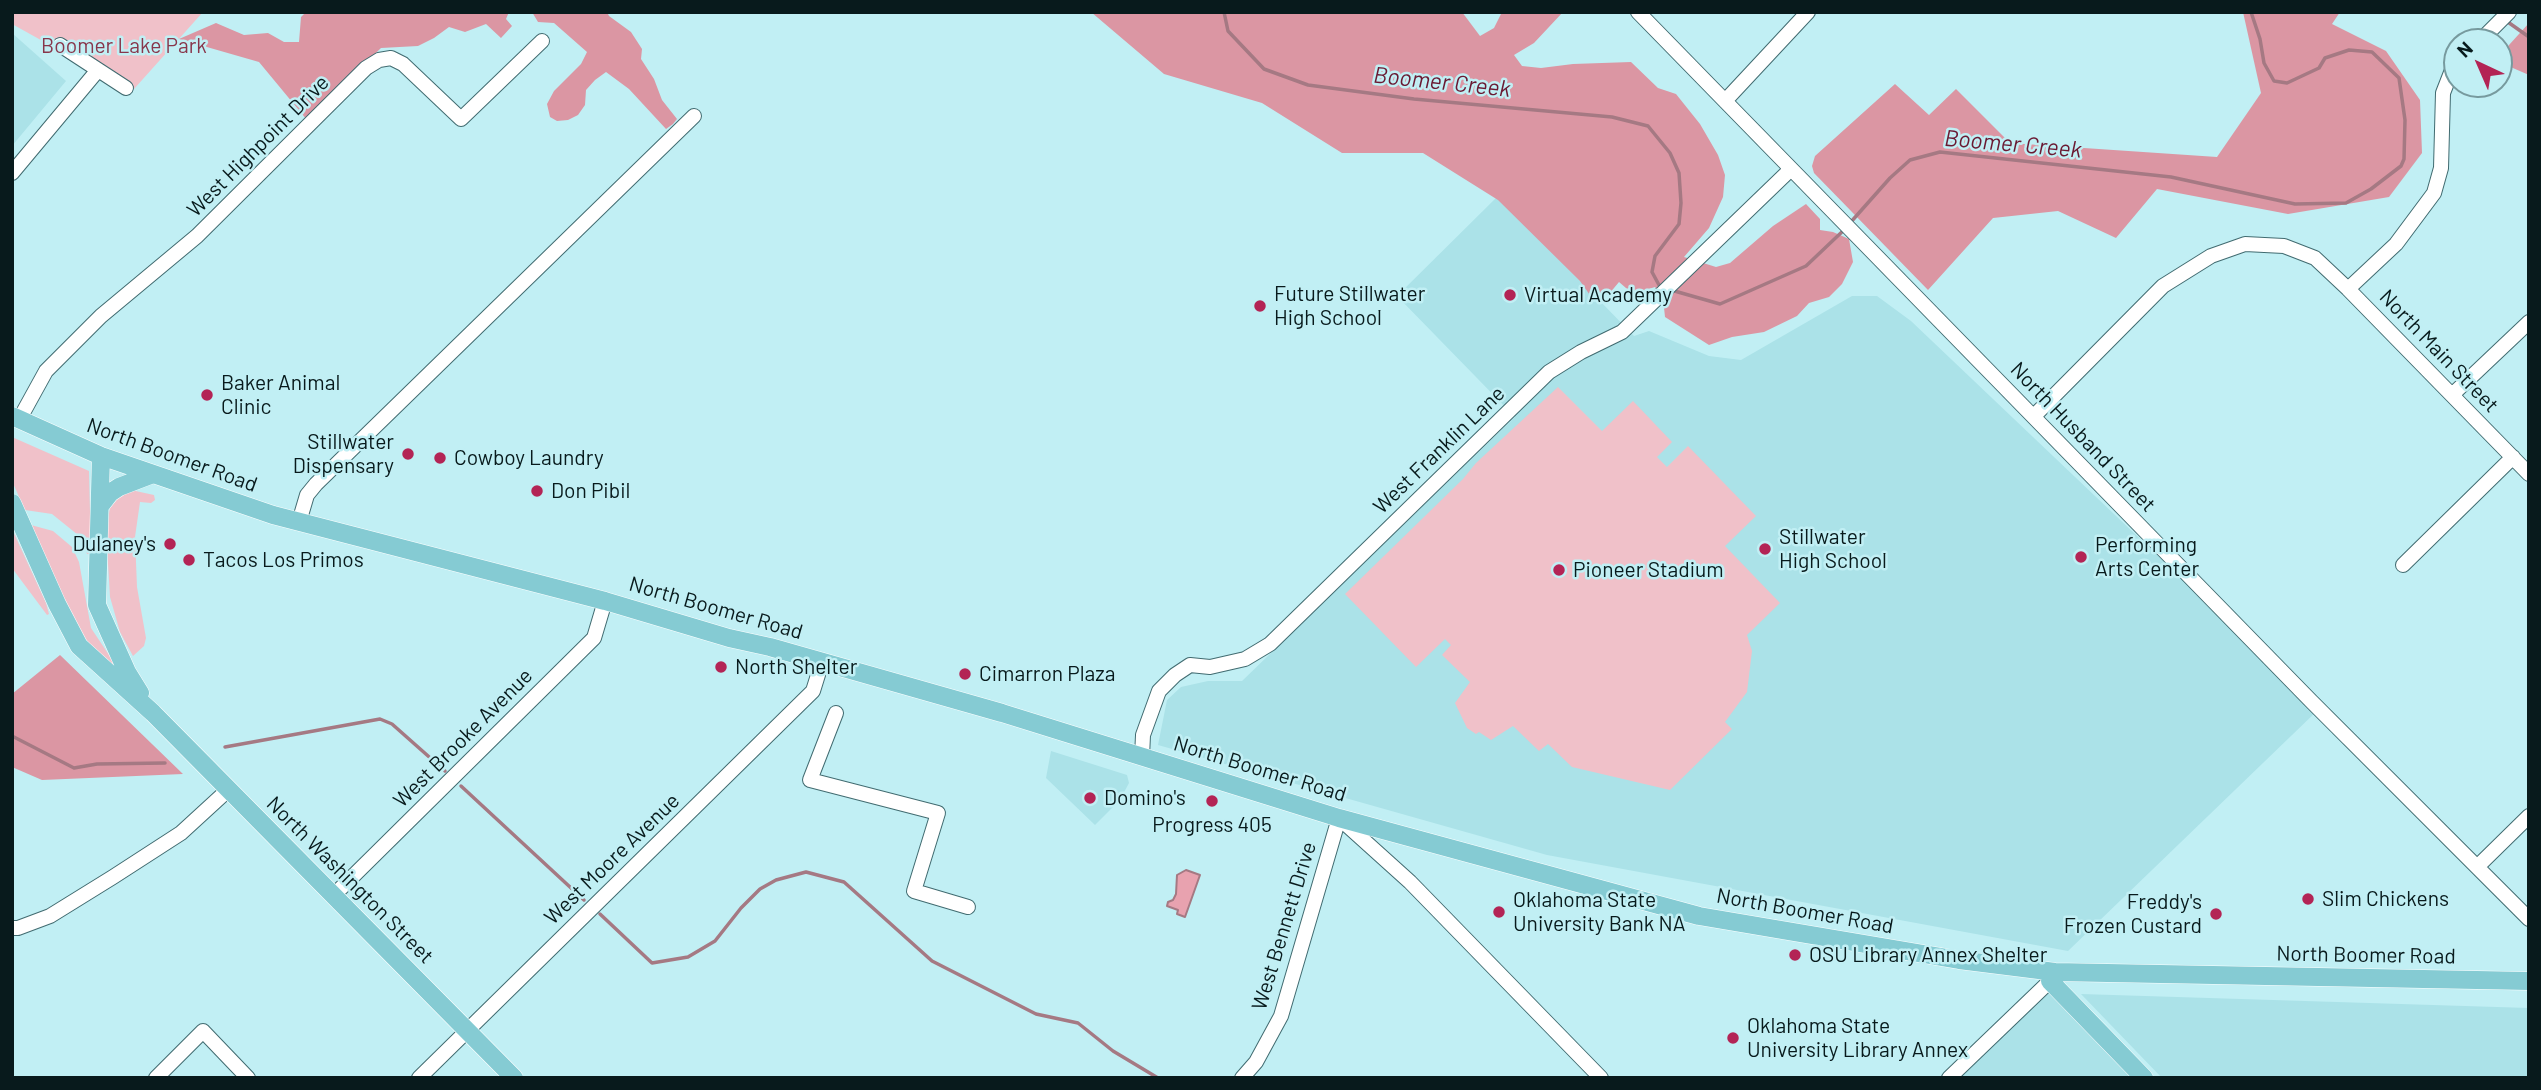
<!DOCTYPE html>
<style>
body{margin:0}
#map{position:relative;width:2541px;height:1090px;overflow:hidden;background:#c1eff4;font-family:Barlow,sans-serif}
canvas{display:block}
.frame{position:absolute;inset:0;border:14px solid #081a1c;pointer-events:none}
.north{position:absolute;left:2443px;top:28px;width:70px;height:70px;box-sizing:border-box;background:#c1eff4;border:2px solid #779a9e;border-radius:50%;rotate:316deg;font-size:19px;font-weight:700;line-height:28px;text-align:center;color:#081a1c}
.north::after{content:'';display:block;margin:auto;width:24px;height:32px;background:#b32455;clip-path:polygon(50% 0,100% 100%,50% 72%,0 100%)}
</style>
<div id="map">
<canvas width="2541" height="1090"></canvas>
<div class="frame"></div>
<div class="north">N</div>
</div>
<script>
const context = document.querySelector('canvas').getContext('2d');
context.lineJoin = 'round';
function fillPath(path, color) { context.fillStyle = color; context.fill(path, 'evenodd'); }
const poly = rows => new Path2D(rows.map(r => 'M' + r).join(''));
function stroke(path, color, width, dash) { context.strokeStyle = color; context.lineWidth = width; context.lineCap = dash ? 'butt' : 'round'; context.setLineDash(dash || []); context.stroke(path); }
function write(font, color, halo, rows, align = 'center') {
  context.font = font + ' Barlow,sans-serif'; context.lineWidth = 5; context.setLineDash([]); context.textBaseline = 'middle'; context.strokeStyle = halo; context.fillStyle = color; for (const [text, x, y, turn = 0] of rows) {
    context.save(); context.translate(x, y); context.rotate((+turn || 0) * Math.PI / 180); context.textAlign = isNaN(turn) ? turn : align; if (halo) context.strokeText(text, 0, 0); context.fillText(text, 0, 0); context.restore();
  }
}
const built = poly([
 [12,33,66,81,12,146],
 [1498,196,1634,336,1649,331,1709,356,1741,360,1852,296,1877,296,1911,321,2319,709,2068,951,1547,855,1158,745,1167,700,1181,687,1208,681,1242,681,1515,417,1397,296],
 [1051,751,1127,775,1129,783,1120,800,1095,825,1046,778],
 [2050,983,2143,1078,1950,1078],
 [2081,994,2529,1008,2529,1078,2162,1078]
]);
const green = poly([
 [12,12,203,12,134,89,84,64,12,24],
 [1558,387,1602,431,1633,401,1672,442,1657,457,1667,467,1688,446,1756,516,1725,546,1780,603,1747,635,1752,651,1747,692,1725,722,1732,729,1670,790,1572,767,1548,744,1539,751,1513,726,1491,740,1479,732,1476,734,1467,728,1455,703,1470,682,1442,655,1451,645,1445,639,1416,667,1345,594,1463,479,1476,463],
 [12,437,89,471,91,553,87,554,83,539,52,514,25,510,12,481],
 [131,490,154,495,155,500,151,503,140,502,135,537,137,587,146,638,144,646,133,656,120,632,110,597,106,530,110,508,121,495],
 [31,525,53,531,72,547,79,562,91,628,117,667,113,673,76,627],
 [12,529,46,603,49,614,47,615,12,568]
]);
const forest = poly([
 [306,12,509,12,506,19,512,26,501,38,486,24,465,32,449,27,434,38,418,46,381,48,307,120,259,62,179,39,216,23,244,35,268,33,284,42,299,42,301,17],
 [532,12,607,12,609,16,631,32,642,49,641,59,654,79,662,100,677,119,673,124,666,129,629,89,606,72,595,80,586,90,585,105,578,115,568,120,557,121,550,117,547,104,554,91,581,64,587,52,554,23,538,22],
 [1091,12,1462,12,1480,36,1494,28,1502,12,1563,12,1534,43,1514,55,1522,66,1541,68,1573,64,1631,62,1658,88,1676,94,1700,124,1718,155,1725,175,1723,197,1709,228,1684,257,1716,267,1730,263,1773,226,1806,204,1820,219,1820,230,1833,232,1849,239,1853,262,1842,284,1829,297,1809,303,1797,316,1764,332,1732,337,1709,345,1665,317,1663,298,1655,287,1633,294,1619,282,1609,294,1592,298,1580,281,1498,200,1423,153,1342,153,1262,103,1164,74],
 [2243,12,2340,12,2332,24,2386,51,2420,100,2422,153,2389,197,2288,214,2157,189,2116,238,2058,211,1993,218,1928,290,1814,173,1812,166,1815,156,1895,84,1929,115,1956,89,2010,143,2217,157,2261,93],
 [2529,23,2529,75,2499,62,2499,56],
 [60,655,183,774,42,780,12,767,12,694]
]);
const water = poly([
 [1186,870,1200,875,1185,917,1177,914,1178,910,1167,906,1168,902,1173,900,1176,894,1177,875,1186,870]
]);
const stream = poly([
 [1224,12,1228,31,1264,69,1308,85,1414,99,1612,117,1648,126,1670,153,1679,173,1681,203,1679,224,1655,256,1652,272,1659,285,1664,287],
 [2505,20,2529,37],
 [1850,223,1890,178,1910,160,1940,152,2171,177,2295,204,2346,203,2371,189,2401,166,2404,159,2405,120,2399,78,2372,52,2349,50,2325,58,2319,68,2287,83,2274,81,2264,63,2260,39,2251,12],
 [1671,290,1720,304,1806,266,1845,229],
 [12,736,74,768,97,764,165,763],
 [225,747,380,719,392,724,445,771],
 [461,786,584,900],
 [600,914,652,963,688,957,715,941,741,908,760,889,776,880,806,872,844,882,932,961,1036,1014,1078,1023,1113,1051,1158,1078]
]);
const minor = poly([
 [1638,12,2311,701,2529,919],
 [2479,42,2509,12],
 [60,45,126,88],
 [1725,101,1808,12],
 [12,173,98,70],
 [2348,289,2396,244,2434,193,2441,168,2443,93,2452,70,2457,66],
 [2453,394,2529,322],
 [2034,416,2163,286,2211,256,2245,244,2284,246,2315,258,2348,289,2529,474],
 [19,420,46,371,101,316,197,236,366,68,379,60,391,58,403,64,461,119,542,41],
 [299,522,307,495,316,484,694,116],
 [2403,565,2513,457],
 [836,713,810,780,938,813,914,891,968,907],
 [1142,757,1143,735,1159,691,1175,675,1190,665,1210,667,1245,659,1270,644,1549,372,1581,352,1622,332,1791,169],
 [2477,867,2529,816],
 [334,895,594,638,605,601],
 [12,928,18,928,50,916,113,877,181,833,229,789],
 [156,1078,203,1031,248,1078],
 [419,1078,813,691,822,662],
 [1242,1078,1256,1062,1281,1016,1339,818,1410,882,1601,1078],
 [1949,1078,2050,981,2054,973]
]);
const major = poly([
 [12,416,101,456,273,515,605,601,729,638,770,647,1002,713,1339,818,1699,916,1959,960,2055,972,2529,981],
 [101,456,97,605,127,672,140,693],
 [12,503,57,604,79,646,153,713,514,1078],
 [100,506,110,493,119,487,153,474],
 [2050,981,2144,1078]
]);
const markers = [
 [1510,295,7,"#b32455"],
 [1260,306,7,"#b32455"],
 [207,395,7,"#b32455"],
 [408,454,7,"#b32455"],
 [440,458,7,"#b32455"],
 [537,491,7,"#b32455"],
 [170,544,7,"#b32455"],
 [1765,549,7,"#b32455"],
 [2081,557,7,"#b32455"],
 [189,560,7,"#b32455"],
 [1559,570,7,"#b32455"],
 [721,667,7,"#b32455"],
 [965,674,7,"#b32455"],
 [1090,798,7,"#b32455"],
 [1212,801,7,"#b32455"],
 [2308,899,7,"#b32455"],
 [1499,912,7,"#b32455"],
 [2216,914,7,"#b32455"],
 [1795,955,7,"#b32455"],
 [1733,1038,7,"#b32455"]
];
const parkNames = [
 ["Boomer Lake Park",124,46]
];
const streetNames = [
 ["West Highpoint Drive",258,146,-45],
 ["North Main Street",2439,351,46],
 ["North Husband Street",2083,437,46],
 ["West Franklin Lane",1439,450,-44],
 ["North Boomer Road",172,455,20],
 ["North Boomer Road",716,608,16],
 ["West Brooke Avenue",463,738,-45],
 ["North Boomer Road",1260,769,17],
 ["West Moore Avenue",612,859,-44],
 ["North Washington Street",350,880,45],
 ["North Boomer Road",1805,911,10],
 ["West Bennett Drive",1284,926,-73],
 ["North Boomer Road",2366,955,1]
];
const poiNames = [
 ["Future Stillwater",1274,294],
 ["High School",1274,318],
 ["Virtual Academy",1524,295],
 ["Baker Animal",221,383],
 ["Clinic",221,407],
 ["Stillwater",394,442,"right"],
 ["Dispensary",394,466,"right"],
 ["Cowboy Laundry",454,458],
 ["Don Pibil",551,491],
 ["Stillwater",1779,537],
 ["High School",1779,561],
 ["Dulaney's",156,544,"right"],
 ["Performing",2095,545],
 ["Arts Center",2095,569],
 ["Tacos Los Primos",203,560],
 ["Pioneer Stadium",1573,570],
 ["North Shelter",735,667],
 ["Cimarron Plaza",979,674],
 ["Domino's",1104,798],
 ["Progress 405",1212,825,"center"],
 ["Slim Chickens",2322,899],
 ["Oklahoma State",1513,900],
 ["University Bank NA",1513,924],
 ["Freddy's",2202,902,"right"],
 ["Frozen Custard",2202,926,"right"],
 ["OSU Library Annex Shelter",1809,955],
 ["Oklahoma State",1747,1026],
 ["University Library Annex",1747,1050]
];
const waterNames = [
 ["Boomer Creek",1442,82,6],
 ["Boomer Creek",2013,144,5]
];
fillPath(built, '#abe2e8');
fillPath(green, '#f0c1c9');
fillPath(forest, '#db96a3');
fillPath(water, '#e8a2af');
stroke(water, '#a57983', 2);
stroke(stream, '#a57983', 3.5);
stroke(minor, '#416b70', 16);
stroke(major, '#fff', 19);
stroke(minor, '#fff', 14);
stroke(major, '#85cbd3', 18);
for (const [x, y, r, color] of markers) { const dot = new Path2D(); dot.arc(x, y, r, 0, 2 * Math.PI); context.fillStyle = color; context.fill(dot); stroke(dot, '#c1eff4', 2.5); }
write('21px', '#88364b', '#c1eff4', parkNames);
write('21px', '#081a1c', '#c1eff4', streetNames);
write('21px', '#081a1c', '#c1eff4', poiNames, 'left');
write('italic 23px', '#6a1932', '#c1eff4', waterNames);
</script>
